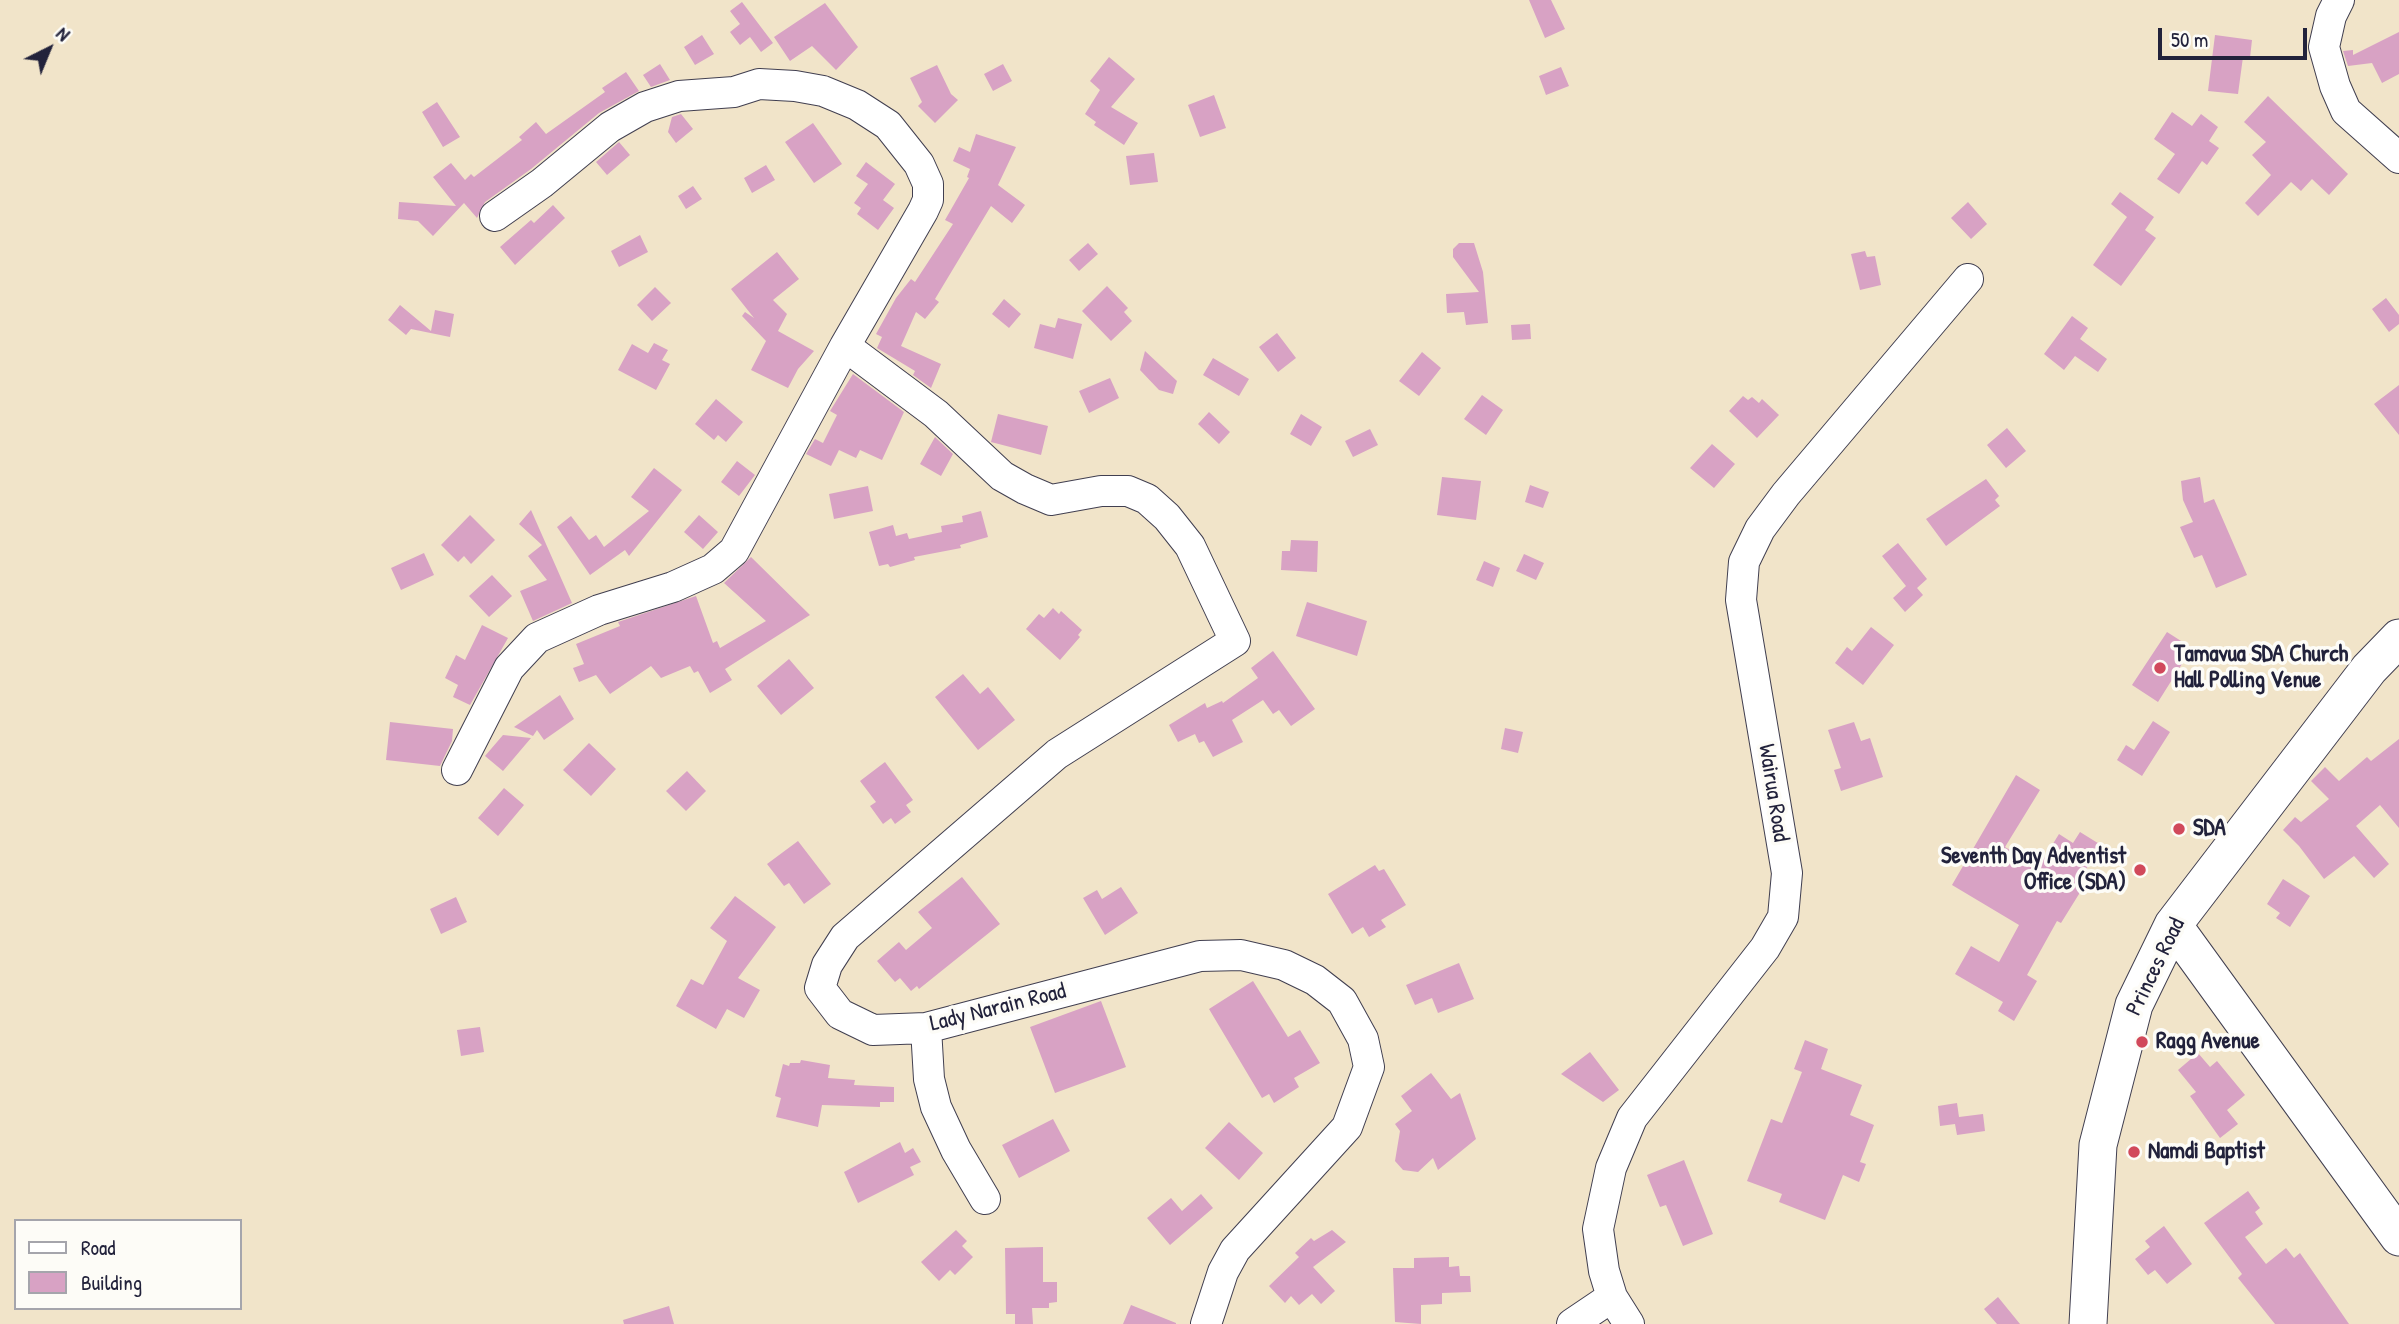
<!DOCTYPE html>
<style>
body{margin:0}
#map{position:relative;width:2399px;height:1324px;overflow:hidden;background:#f1e4c9;font-family:"Patrick Hand",sans-serif}
canvas{display:block}
.legend{position:absolute;left:14px;top:1219px;width:228px;height:91px;box-sizing:border-box;background:#fdfcf7;border:2px solid #a5a5ac;margin:0;padding:9px 12px;list-style:none;font-size:21px;color:#22223b}
.legend li{display:flex;align-items:center;gap:14px;height:35px}
.legend b{width:35px;border:2px solid #a5a5ac}
.north{position:absolute;left:14px;top:14px;width:70px;height:70px;-webkit-text-stroke:5px #fdfcf7;paint-order:stroke;rotate:43deg;font-size:19px;font-weight:700;line-height:28px;text-align:center;color:#22223b}
.north::after{content:'';display:block;margin:auto;width:24px;height:32px;background:#22223b;clip-path:polygon(50% 0,100% 100%,50% 72%,0 100%)}
.scale{position:absolute;left:2158px;top:28px;width:149px;height:32px;box-sizing:border-box;border:4px solid #22223b;border-top:0;padding-left:9px;font-size:21px;line-height:24px;white-space:nowrap;color:#22223b;-webkit-text-stroke:5px #fdfcf7;paint-order:stroke}
</style>
<div id="map">
<canvas width="2399" height="1324"></canvas>
<ul class="legend">
<li><b style="height:9px;background:#fff"></b>Road</li>
<li><b style="height:19px;background:#d8a2c4"></b>Building</li>
</ul>
<div class="north">N</div>
<div class="scale">50 m</div>
</div>
<script>
const context = document.querySelector('canvas').getContext('2d');
context.lineJoin = 'round';
function fillPath(path, color) { context.fillStyle = color; context.fill(path, 'evenodd'); }
const poly = rows => new Path2D(rows.map(r => 'M' + r).join(''));
function stroke(path, color, width, dash) { context.strokeStyle = color; context.lineWidth = width; context.lineCap = dash ? 'butt' : 'round'; context.setLineDash(dash || []); context.stroke(path); }
function write(font, color, halo, rows, align = 'center') {
  context.font = font + ' "Patrick Hand",sans-serif'; context.lineWidth = 7; context.setLineDash([]); context.textBaseline = 'middle'; context.strokeStyle = halo; context.fillStyle = color; for (const [text, x, y, turn = 0] of rows) {
    context.save(); context.translate(x, y); context.rotate((+turn || 0) * Math.PI / 180); context.textAlign = isNaN(turn) ? turn : align; if (halo) context.strokeText(text, 0, 0); context.fillText(text, 0, 0); context.restore();
  }
}
const building = poly([
 [1529,0,1551,0,1565,29,1545,38],
 [742,2,773,43,761,52,750,37,740,45,730,32,740,24,730,11],
 [825,3,858,47,836,70,812,46,790,61,774,37],
 [2399,32,2399,74,2382,83,2372,63,2348,66,2343,51,2353,50,2353,55],
 [702,35,714,54,695,65,684,47],
 [2215,35,2252,40,2250,58,2243,57,2238,94,2208,91],
 [1109,57,1135,79,1111,107,1138,123,1124,145,1094,125,1096,122,1085,114,1100,90,1090,81],
 [660,64,670,80,651,87,643,75],
 [1003,64,1012,81,993,91,984,74],
 [937,65,951,94,958,100,935,123,918,106,922,102,910,78],
 [1561,67,1569,86,1546,95,1539,76],
 [626,72,639,91,599,113,531,169,485,202,477,218,464,203,433,236,418,221,398,219,399,202,456,206,433,177,451,163,465,180,471,174,474,177,522,140,519,137,536,122,546,134,605,92,602,88],
 [1214,95,1226,128,1200,137,1188,105],
 [2268,96,2348,174,2329,195,2312,179,2301,191,2291,182,2258,216,2245,203,2271,175,2252,155,2266,142,2244,122],
 [437,102,460,137,443,147,422,112],
 [2172,112,2192,126,2201,114,2218,127,2209,141,2219,148,2207,165,2202,161,2179,194,2157,179,2175,154,2154,139],
 [681,114,693,129,676,143,668,132,672,117],
 [813,123,842,164,814,183,785,142],
 [976,134,1016,147,998,185,1025,205,1012,223,991,206,935,299,939,302,925,319,916,312,901,346,941,364,931,388,913,375,915,371,877,348,882,337,876,334,896,298,911,279,915,282,953,224,945,220,969,178,967,177,970,169,953,161,959,147,970,152],
 [619,142,630,155,607,175,596,162],
 [1154,153,1158,182,1130,185,1126,156],
 [866,162,895,184,883,200,894,208,878,230,857,214,861,208,854,203,868,184,856,176],
 [766,165,775,180,752,193,744,178],
 [693,186,702,199,686,209,678,196],
 [2120,192,2154,217,2145,230,2156,238,2121,286,2093,265,2127,217,2111,204],
 [1968,202,1987,224,1971,239,1951,218],
 [553,205,565,218,515,265,500,247,531,220,534,223],
 [640,235,648,252,619,267,611,251],
 [1088,243,1098,254,1079,271,1069,260],
 [1459,243,1474,243,1483,272,1488,323,1466,325,1464,312,1447,313,1446,294,1479,292,1453,257,1453,249],
 [1865,251,1867,257,1875,256,1881,285,1860,290,1851,254],
 [777,252,799,279,773,300,787,314,778,331,814,351,798,369,788,388,751,370,766,341,742,316,745,312,754,318,731,289],
 [1107,286,1128,308,1124,312,1132,321,1111,341,1082,311],
 [655,287,671,303,652,321,637,305],
 [2386,298,2399,315,2399,324,2389,332,2372,309],
 [1004,299,1021,314,1009,328,992,314],
 [400,305,431,331,435,310,454,314,450,337,411,329,406,335,388,320],
 [2072,316,2088,328,2080,339,2107,359,2098,372,2075,356,2064,370,2044,354],
 [1058,318,1082,324,1073,359,1034,348,1040,324,1055,328],
 [1530,324,1531,339,1512,340,1511,325],
 [1277,333,1296,358,1278,372,1259,347],
 [654,343,668,350,662,360,670,364,656,390,618,370,632,344,648,353],
 [1145,351,1177,381,1173,394,1159,390,1140,370],
 [1422,352,1441,368,1419,396,1399,381],
 [1213,358,1249,379,1239,396,1203,375],
 [853,374,904,412,882,460,860,450,856,458,839,450,831,466,806,454,815,439,823,443,837,415,830,411],
 [1110,378,1119,398,1089,413,1079,391],
 [2399,385,2399,435,2374,404],
 [1482,395,1503,410,1486,435,1464,419],
 [1743,396,1748,400,1752,397,1759,403,1762,399,1779,415,1757,438,1729,411],
 [716,399,743,422,726,442,718,435,714,440,695,424],
 [1209,412,1230,432,1219,444,1198,424],
 [998,414,1048,426,1041,455,991,442],
 [1301,414,1322,427,1311,446,1290,434],
 [2007,428,2026,451,2006,468,1987,445],
 [1370,429,1378,445,1353,457,1345,441],
 [935,437,953,454,941,476,920,464],
 [1712,444,1735,464,1714,488,1690,468],
 [737,461,755,475,739,496,721,482],
 [654,468,682,490,629,556,625,550,590,575,557,527,571,516,589,540,596,535,604,547,649,511,631,497],
 [1442,477,1481,481,1476,520,1437,515],
 [2200,477,2204,503,2214,499,2247,575,2216,588,2202,555,2194,558,2180,527,2193,522,2183,500,2181,481],
 [1986,479,1999,496,1995,500,2000,506,1946,546,1926,519],
 [1530,485,1549,492,1543,508,1525,502],
 [868,486,873,511,834,519,829,494],
 [531,510,572,603,533,621,520,591,547,580,528,556,542,545,519,524],
 [981,511,988,537,960,545,961,548,914,557,915,560,890,567,888,564,879,566,869,532,893,525,896,536,907,533,909,539,942,532,941,526,963,522,962,516],
 [470,515,495,540,471,564,464,556,458,562,441,545],
 [699,515,718,532,703,549,684,532],
 [1291,540,1318,541,1317,572,1281,570,1282,551,1290,551],
 [1898,543,1927,579,1917,588,1923,595,1905,612,1893,598,1906,586,1882,556],
 [424,553,434,575,401,590,391,568],
 [1524,554,1544,563,1536,580,1516,571],
 [751,557,810,615,725,669,732,680,710,693,698,671,694,673,690,666,661,678,651,666,610,694,596,675,579,682,573,668,584,664,576,644,620,626,618,622,696,596,713,643,717,641,720,648,766,621,724,583],
 [1484,561,1500,568,1493,587,1476,580],
 [492,575,512,596,489,617,469,596],
 [1307,602,1367,621,1357,656,1296,636],
 [1053,608,1059,614,1061,611,1082,630,1078,635,1080,637,1060,660,1026,629,1039,614,1044,618],
 [482,625,508,638,470,705,453,697,458,685,445,678,456,655,465,660],
 [1871,627,1894,645,1863,685,1835,663,1847,647,1852,651],
 [2167,632,2192,648,2158,702,2132,685],
 [1273,651,1315,709,1291,726,1279,710,1273,714,1263,700,1232,720,1243,742,1213,757,1204,741,1199,743,1195,734,1178,742,1169,725,1205,703,1207,708,1222,701,1223,703,1258,678,1251,668],
 [789,659,814,688,781,715,757,686],
 [963,674,980,694,988,687,1015,720,978,750,935,697],
 [560,695,574,719,544,740,537,730,533,736,514,727],
 [2153,721,2170,732,2142,776,2117,760,2126,745,2134,750],
 [390,722,453,729,452,741,440,766,386,760],
 [1854,722,1861,741,1870,738,1883,777,1841,791,1834,770,1841,768,1828,730],
 [1505,728,1523,732,1518,753,1501,749],
 [503,735,531,738,503,771,485,756],
 [2399,739,2399,828,2380,805,2356,826,2389,864,2374,878,2354,856,2324,879,2299,846,2283,830,2295,817,2301,822,2329,799,2311,781,2325,767,2339,781,2367,757,2371,761],
 [589,743,616,769,591,796,563,770],
 [885,762,913,800,906,805,911,812,895,824,891,818,883,824,870,806,876,802,860,781],
 [687,771,706,791,686,811,666,791],
 [2016,775,2040,790,2005,847,2010,850,2009,853,2038,868,2059,834,2073,843,2080,832,2101,845,2078,882,2084,886,2061,923,2057,921,2027,975,2037,981,2014,1021,1998,1011,2003,1002,1955,974,1971,946,1999,962,2019,925,1952,885],
 [504,788,524,805,498,836,478,818],
 [798,841,831,884,804,904,789,883,784,886,767,864],
 [1375,865,1379,871,1384,869,1406,905,1381,920,1386,927,1369,937,1363,927,1352,934,1328,894],
 [962,877,1000,924,919,989,917,986,911,991,900,978,895,982,877,961,899,942,906,950,932,928,918,912],
 [2283,879,2310,896,2290,927,2276,918,2280,913,2267,904],
 [1121,887,1138,913,1105,935,1083,898,1097,890,1102,899],
 [735,896,776,927,738,978,760,990,744,1018,727,1009,716,1029,676,1006,691,979,703,985,727,941,710,928],
 [456,897,467,922,441,934,430,909],
 [1459,963,1474,999,1438,1013,1432,998,1415,1005,1406,985],
 [1253,981,1288,1037,1300,1030,1320,1063,1294,1078,1299,1087,1274,1103,1269,1094,1262,1098,1209,1009],
 [1101,1001,1126,1067,1055,1093,1030,1027],
 [480,1027,484,1052,461,1056,457,1030],
 [1805,1040,1828,1049,1821,1069,1862,1085,1850,1115,1874,1125,1860,1162,1866,1164,1859,1182,1843,1175,1825,1220,1779,1202,1782,1194,1747,1181,1771,1119,1782,1123,1802,1072,1794,1069],
 [1590,1052,1619,1090,1603,1102,1561,1074],
 [2198,1053,2210,1067,2217,1061,2245,1095,2227,1110,2238,1124,2220,1138,2190,1096,2196,1092,2178,1070],
 [801,1060,830,1065,828,1078,855,1080,854,1085,894,1087,894,1102,880,1102,880,1107,822,1105,818,1127,776,1117,781,1098,775,1096,783,1064,789,1066,790,1063,800,1063],
 [1431,1073,1451,1099,1460,1093,1476,1139,1438,1170,1433,1158,1418,1172,1403,1170,1395,1161,1400,1131,1395,1124,1412,1111,1401,1096],
 [1957,1103,1959,1117,1983,1114,1985,1131,1957,1135,1955,1124,1940,1126,1938,1106],
 [1053,1119,1070,1151,1019,1178,1002,1145],
 [1229,1122,1263,1153,1239,1180,1205,1148],
 [900,1142,905,1153,913,1148,921,1162,910,1167,914,1175,858,1203,844,1172],
 [1684,1160,1713,1234,1683,1246,1666,1205,1660,1207,1647,1175],
 [2248,1191,2260,1208,2255,1212,2263,1224,2245,1237,2266,1264,2286,1248,2294,1258,2300,1253,2349,1324,2275,1324,2238,1278,2242,1274,2204,1223],
 [1201,1194,1213,1208,1170,1245,1147,1218,1171,1198,1182,1211],
 [2164,1226,2192,1264,2167,1284,2155,1270,2148,1275,2135,1259,2150,1247,2145,1241],
 [956,1230,967,1241,962,1246,973,1257,955,1275,950,1270,939,1281,921,1262],
 [1332,1230,1346,1242,1313,1267,1335,1291,1321,1304,1312,1294,1299,1305,1291,1296,1285,1303,1269,1286,1299,1257,1295,1253,1311,1238,1314,1241],
 [1043,1247,1043,1282,1057,1282,1057,1302,1049,1303,1049,1308,1032,1308,1033,1324,1015,1324,1015,1314,1006,1314,1005,1248],
 [1449,1257,1449,1267,1459,1266,1460,1276,1470,1276,1471,1292,1442,1293,1442,1304,1421,1305,1421,1324,1395,1322,1393,1268,1414,1268,1414,1258],
 [1998,1297,2020,1324,1997,1324,1984,1309],
 [1131,1305,1176,1323,1176,1324,1123,1324],
 [669,1306,674,1324,624,1324,623,1320]
]);
const minor = poly([
 [2339,0,2331,16,2324,47,2335,86,2346,111,2399,158],
 [845,346,936,414,1002,476,1025,489,1051,500,1101,491,1128,491,1147,499,1167,517,1190,546,1235,641,1057,754,845,937,827,965,820,988,840,1014,873,1030,926,1028,1200,956,1241,955,1284,965,1315,980,1342,1001,1363,1039,1369,1067,1347,1127,1235,1250,1223,1272,1206,1324],
 [457,770,509,668,537,638,599,610,673,587,713,569,734,551,845,346,923,211,928,200,928,184,919,164,888,125,857,105,823,91,795,86,759,84,734,92,679,96,645,107,610,127,542,183,495,216],
 [926,1028,929,1079,936,1107,956,1150,985,1199],
 [1572,1324,1612,1297],
 [1629,1324,1612,1297,1604,1271,1598,1229,1611,1168,1632,1118,1765,948,1783,917,1787,873,1741,600,1744,562,1760,529,1786,494,1968,279]
]);
const major = poly([
 [2173,925,2399,1237],
 [2088,1324,2098,1145,2134,1005,2173,925,2369,669,2399,638]
]);
const markers = [
 [2160,668,7,"#d1495b"],
 [2179,829,7,"#d1495b"],
 [2140,870,7,"#d1495b"],
 [2142,1042,7,"#d1495b"],
 [2134,1152,7,"#d1495b"]
];
const poiNames = [
 ["Tamavua SDA Church",2174,655],
 ["Hall Polling Venue",2174,681],
 ["SDA",2193,829],
 ["Seventh Day Adventist",2126,857,"right"],
 ["Office (SDA)",2126,883,"right"],
 ["Ragg Avenue",2156,1042],
 ["Namdi Baptist",2148,1152]
];
const streetNames = [
 ["Wairua Road",1773,793,81],
 ["Princes Road",2156,967,-64],
 ["Lady Narain Road",998,1008,-14]
];
fillPath(building, '#d8a2c4');
stroke(minor, '#413f50', 32);
stroke(major, '#413f50', 39);
stroke(minor, '#fff', 30);
stroke(major, '#fff', 37);
for (const [x, y, r, color] of markers) { const dot = new Path2D(); dot.arc(x, y, r, 0, 2 * Math.PI); context.fillStyle = color; context.fill(dot); stroke(dot, '#fdfcf7', 2.5); }
write('bold 23px', '#22223b', '#fdfcf7', poiNames, 'left');
write('23px', '#22223b', '#fdfcf7', streetNames);
</script>
